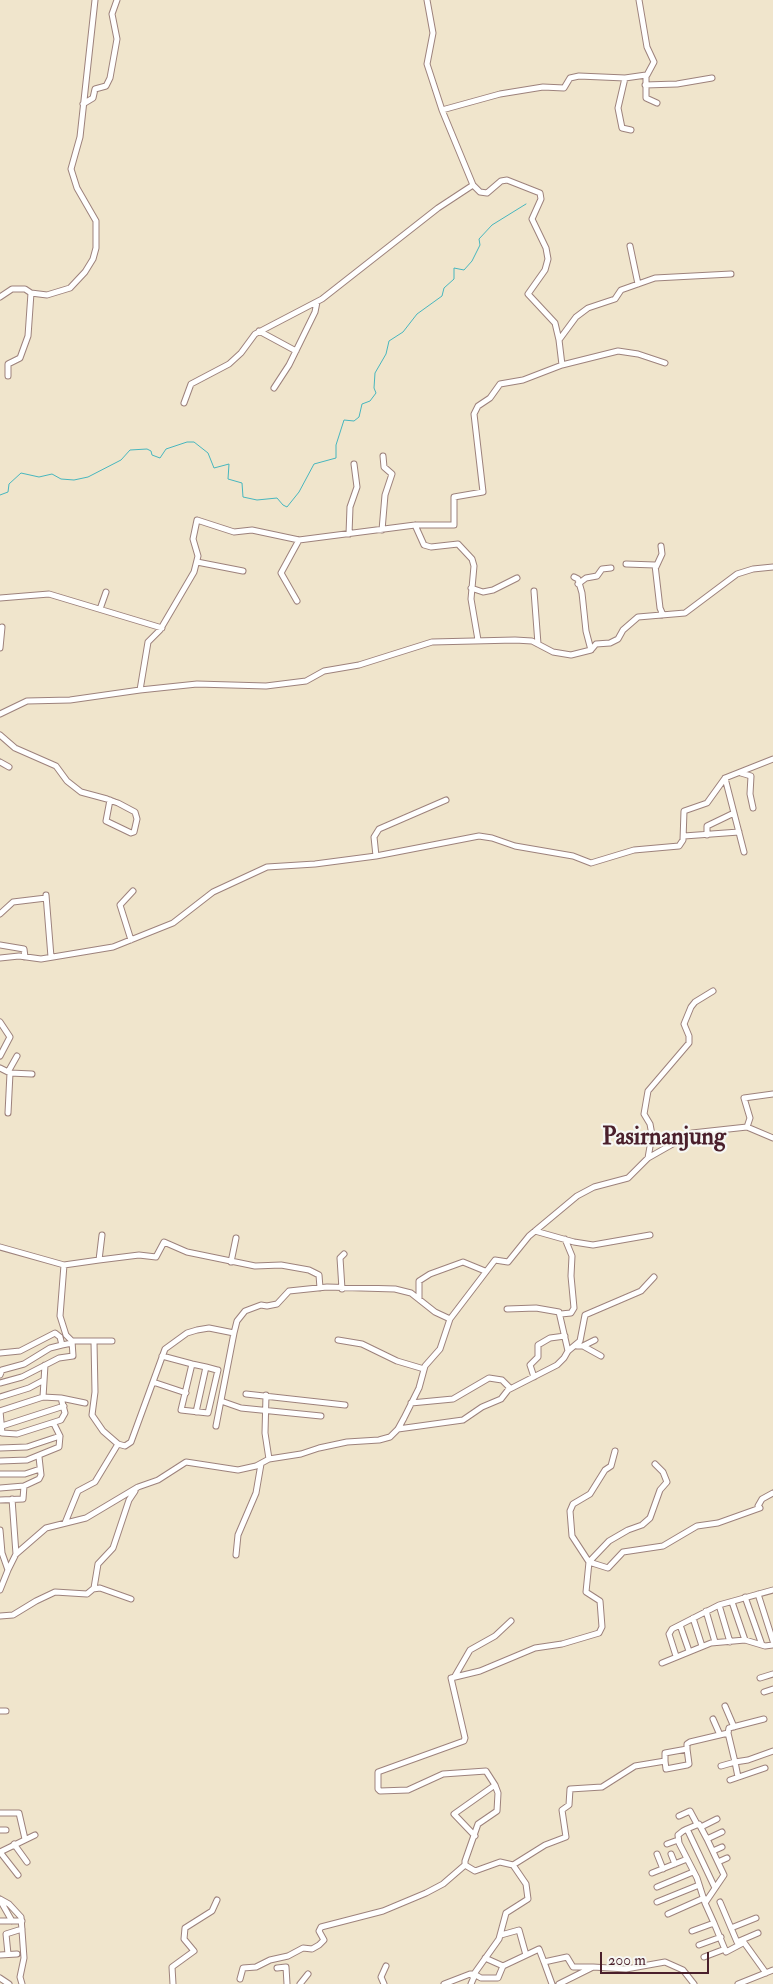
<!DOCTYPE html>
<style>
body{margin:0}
#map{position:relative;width:773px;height:1984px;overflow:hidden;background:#f0e5cc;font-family:"IM FELL Double Pica",serif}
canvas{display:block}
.scale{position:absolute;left:600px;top:1952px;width:109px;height:22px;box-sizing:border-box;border:2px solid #4a1f2b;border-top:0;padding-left:6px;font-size:15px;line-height:18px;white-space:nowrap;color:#4a1f2b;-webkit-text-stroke:4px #f6f6f2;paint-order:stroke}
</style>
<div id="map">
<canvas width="773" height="1984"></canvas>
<div class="scale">200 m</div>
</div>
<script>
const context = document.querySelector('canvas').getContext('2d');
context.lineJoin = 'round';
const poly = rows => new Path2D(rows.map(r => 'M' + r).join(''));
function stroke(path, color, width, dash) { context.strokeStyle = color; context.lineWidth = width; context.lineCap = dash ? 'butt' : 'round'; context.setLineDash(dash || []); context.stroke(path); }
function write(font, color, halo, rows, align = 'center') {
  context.font = font + ' "IM FELL Double Pica",serif'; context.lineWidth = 4.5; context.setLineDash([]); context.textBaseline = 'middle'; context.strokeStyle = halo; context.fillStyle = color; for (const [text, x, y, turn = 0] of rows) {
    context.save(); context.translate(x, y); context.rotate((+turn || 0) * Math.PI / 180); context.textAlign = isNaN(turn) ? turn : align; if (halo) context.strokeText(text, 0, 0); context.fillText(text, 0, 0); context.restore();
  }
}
const stream = poly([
 [0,495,8,492,9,484,21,473,39,477,52,474,61,479,74,480,88,477,121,460,130,450,147,449,151,451,152,455,160,458,166,449,187,442,194,442,208,453,214,468,229,464,228,479,242,483,243,497,257,500,277,498,283,505,287,507,299,492,314,464,336,458,336,445,344,420,354,421,359,417,362,404,370,401,376,393,374,388,375,373,386,354,389,341,403,332,417,314,442,296,444,288,454,279,454,268,464,270,472,261,480,245,479,239,492,225,526,204]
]);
const minor = poly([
 [639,0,647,47,654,62,647,75],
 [625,78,618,108,622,128,631,130],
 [645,85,677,84,712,78],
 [83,104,93,98,95,89,106,86,110,78,117,39,112,14,117,0],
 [442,110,500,94,543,87,564,88,570,78,579,76,625,78,646,75,646,98,657,103],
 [473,185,480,192,487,193,501,181,507,180,540,193,541,199,532,219,546,248,548,259,545,270,528,294,555,323,559,340],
 [630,246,638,284],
 [0,297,12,289,25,289,31,293,47,295,70,288,85,272,93,259,96,248,96,221,77,188,71,169,80,137,95,0],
 [259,331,296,351],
 [562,365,618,351,638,354,665,363],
 [8,376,8,364,20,358,28,336,31,293],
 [274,388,289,365,315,312,317,302],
 [184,403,191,384,229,364,241,353,255,334,322,299,438,208,473,185,442,110,427,64,433,33,427,0],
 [415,525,424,545,431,547,458,544,472,559,474,566,471,599,478,640],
 [382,530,385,495,392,474,384,467,383,456],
 [349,534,350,507,357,487,354,464],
 [197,562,243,571],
 [626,564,655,565,660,608,663,615],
 [656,567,662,554,661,546],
 [574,577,578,579,582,593,586,631,591,650],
 [578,584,586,578,597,576,602,569,611,568],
 [471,588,483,592,493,590,517,578],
 [534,591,538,644],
 [0,598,49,594,162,628],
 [297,601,281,573,299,540],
 [100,609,106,592],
 [0,648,2,627],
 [140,690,197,684,266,686,306,681,324,671,359,665,432,642,515,640,532,641,553,652,571,655,591,650,596,644,610,643,618,639,623,630,638,617,685,613,737,574,753,569,773,567],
 [0,714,27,701,70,700,140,690,148,642,160,630,194,572,198,556,193,539,197,520,234,532,252,530,299,540,415,525,454,525,454,497,483,492,474,414,478,406,490,398,500,384,523,380,562,365,559,340,576,317,588,308,615,299,621,290,655,278,731,274],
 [0,735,15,748,56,766,67,781,81,792,107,799,115,802,118,803,135,812,137,819,134,832,131,833,106,821,110,800],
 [0,762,9,767],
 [741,773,751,776,750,794,753,808],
 [725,778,744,852],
 [707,835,707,826,734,813],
 [684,836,739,832],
 [376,856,374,837,379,829,446,800],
 [46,895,51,957],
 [0,914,13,902,46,898],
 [131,940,120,905,133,891],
 [0,945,24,949,25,957],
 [0,958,19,956,41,959,113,947,173,923,213,892,267,867,315,864,376,856,479,836,492,838,515,846,573,856,591,863,634,850,679,846,683,840,684,811,707,803,725,778,773,759],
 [0,1022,10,1037,0,1056],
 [0,1068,10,1073,32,1074],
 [8,1072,17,1056],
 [8,1113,10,1073],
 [747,1127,750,1118,744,1098,773,1094],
 [648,1158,652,1135,650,1124,644,1114,648,1091,689,1043,689,1036,684,1024,691,1007,695,1002,713,991],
 [535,1231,574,1242,593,1245,650,1235],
 [0,1247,64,1265,99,1260,102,1235],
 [99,1260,139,1255,156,1257,164,1242,187,1252,255,1266,281,1265,309,1270,319,1275,320,1288],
 [231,1262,236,1238],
 [64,1265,60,1316,66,1335,72,1341,112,1341],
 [342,1289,340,1258,344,1254],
 [419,1299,419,1281,430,1274,463,1262,485,1271],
 [507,1309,536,1308,559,1312,568,1351],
 [561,1314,571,1313,574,1308,571,1276,572,1256,565,1239],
 [338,1340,362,1344,397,1361,424,1369],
 [94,1342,95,1392,92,1415,103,1431,118,1444,125,1446,131,1442,165,1349,187,1333,197,1330,209,1328,234,1333,237,1321,245,1311,261,1305,267,1306,277,1304,289,1291,327,1287,395,1289,411,1293,435,1312,450,1319],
 [577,1346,583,1346,601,1356],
 [583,1346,595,1340],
 [0,1353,20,1351,55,1333,60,1337,62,1345,72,1343],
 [162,1356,192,1364,206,1367,217,1370,218,1370,208,1413,181,1410,192,1364],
 [0,1375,2,1370,24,1364,50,1348,62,1345],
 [534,1377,530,1365,538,1357,538,1345,550,1338,565,1336],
 [153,1382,186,1393],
 [0,1383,22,1377,59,1358,73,1356,72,1341],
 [246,1394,345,1405],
 [266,1395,265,1433,269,1459],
 [0,1397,29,1388,44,1380],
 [43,1397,45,1365],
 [221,1401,241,1408,321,1416],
 [411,1403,453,1399,489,1378,502,1380,510,1388],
 [0,1411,2,1433,17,1434,61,1420,65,1413,61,1398],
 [0,1411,43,1397,61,1398,85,1403],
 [196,1412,206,1367],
 [2,1426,64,1406],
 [216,1426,234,1333],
 [398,1429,463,1420,482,1407,501,1399,508,1390,557,1365,564,1358,568,1351,580,1341,585,1315,641,1291,654,1277],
 [0,1448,27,1447,60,1436],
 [615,1451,611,1466,605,1470,590,1494,573,1504,570,1511,572,1536,589,1562,609,1541,628,1530,642,1525,650,1518,660,1490,667,1482,663,1472,655,1464],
 [0,1461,27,1460,59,1447,60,1436,54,1424],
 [0,1474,25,1474,40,1469],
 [0,1488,24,1486,39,1479,41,1475,39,1457],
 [12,1499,16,1554],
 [0,1500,23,1499,24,1486],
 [65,1523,78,1491,95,1482,118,1444],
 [0,1530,2,1553,8,1570,0,1590],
 [236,1555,238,1535,256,1493,261,1464],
 [8,1570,16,1554,46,1528,86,1518,138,1487,158,1480,186,1462,238,1470,256,1466,269,1459,301,1454,319,1448,347,1442,379,1440,390,1437,398,1429,404,1418,419,1388,425,1366,440,1349,450,1319,495,1260,508,1262,529,1236,577,1196,594,1187,628,1178,648,1158,692,1133,747,1127,773,1138],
 [94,1588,98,1564,113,1548,129,1500,135,1491],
 [758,1594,773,1641],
 [745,1597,762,1645],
 [732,1602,745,1640],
 [719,1605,730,1642],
 [706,1611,715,1642],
 [0,1616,13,1615,36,1601,55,1592,87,1594,93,1589,100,1588,131,1599],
 [693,1618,702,1646],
 [680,1625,689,1651],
 [676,1656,669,1634,672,1629,719,1605,773,1590],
 [662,1663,711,1643,745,1640,765,1646,773,1645],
 [455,1676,470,1650,495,1636,511,1621],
 [760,1678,773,1674],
 [764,1692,773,1689],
 [725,1706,734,1727],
 [0,1711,6,1711],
 [713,1719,720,1735],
 [728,1733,729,1728,764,1719],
 [665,1761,666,1769,687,1765,689,1764,687,1749],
 [721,1766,735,1762,738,1777],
 [730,1780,765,1768],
 [0,1813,19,1813,25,1839],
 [679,1816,690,1811,697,1824],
 [701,1827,717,1819],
 [687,1829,699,1824,707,1839,722,1832],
 [0,1830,6,1830],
 [475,1836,454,1814,495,1785,486,1771,443,1774,408,1790,380,1791,378,1789,378,1772,464,1741,465,1738,451,1678,480,1671,535,1648,562,1644,599,1633,602,1627,600,1601,586,1592,589,1562,608,1568,623,1552,663,1546,697,1526,718,1523,760,1508,758,1506,762,1499,773,1493],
 [14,1844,27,1862],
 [667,1844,678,1840],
 [713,1851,722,1847],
 [0,1852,35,1835],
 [0,1852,18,1875],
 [657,1854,663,1869],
 [671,1854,675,1864],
 [718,1862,727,1858],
 [465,1865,465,1861,478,1824,497,1811,498,1793,495,1785],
 [652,1873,687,1859],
 [657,1887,693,1872],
 [0,1899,9,1904,21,1917,24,1958,20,1977,22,1984],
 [0,1900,12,1921],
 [657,1902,699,1885],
 [720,1902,737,1942,758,1933],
 [705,1903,697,1878,679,1843,678,1835,683,1831,687,1829,715,1888],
 [668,1914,704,1898],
 [0,1921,22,1921],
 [714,1923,726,1952,743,1943],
 [731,1928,756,1918],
 [692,1931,714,1923,705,1903,724,1875,707,1839],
 [501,1935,519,1930,526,1955],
 [743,1941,766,1973],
 [699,1945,721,1937],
 [8,1954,6,1934,22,1929],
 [0,1955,17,1954],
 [704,1957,725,1949],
 [485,1958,503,1966],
 [544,1962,552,1984],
 [277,1968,286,1967,287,1984],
 [474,1974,481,1978,498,1978,503,1966,539,1949,544,1962,567,1957,573,1967,593,1967],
 [0,1978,9,1984],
 [240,1979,243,1968,256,1967,270,1960,288,1956,303,1948,312,1949,319,1945,324,1940,319,1931,321,1927,383,1911,426,1893,443,1884,465,1865,475,1871,500,1862,513,1865],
 [173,1984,172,1967,194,1951,184,1939,185,1928,212,1911,217,1900],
 [300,1984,308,1974],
 [384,1984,381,1977,386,1966],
 [444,1984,470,1974],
 [471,1984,474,1977,470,1974,474,1974,499,1939,506,1913,528,1899,526,1884,513,1865,545,1845,566,1837,562,1810,569,1805,570,1789,602,1787,635,1766,665,1761,665,1753,687,1749,687,1744,690,1742,728,1733,735,1762,748,1760,773,1751],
 [559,1984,593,1967,626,1969,665,1962,683,1970,694,1984],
 [738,1984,773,1970]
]);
const quarterNames = [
 ["Pasirnanjung",664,1139]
];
stroke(stream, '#47b6be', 1);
stroke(minor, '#9d827c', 7);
stroke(minor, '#fff', 5);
write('bold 24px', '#4a1f2b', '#f6f6f2', quarterNames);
</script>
